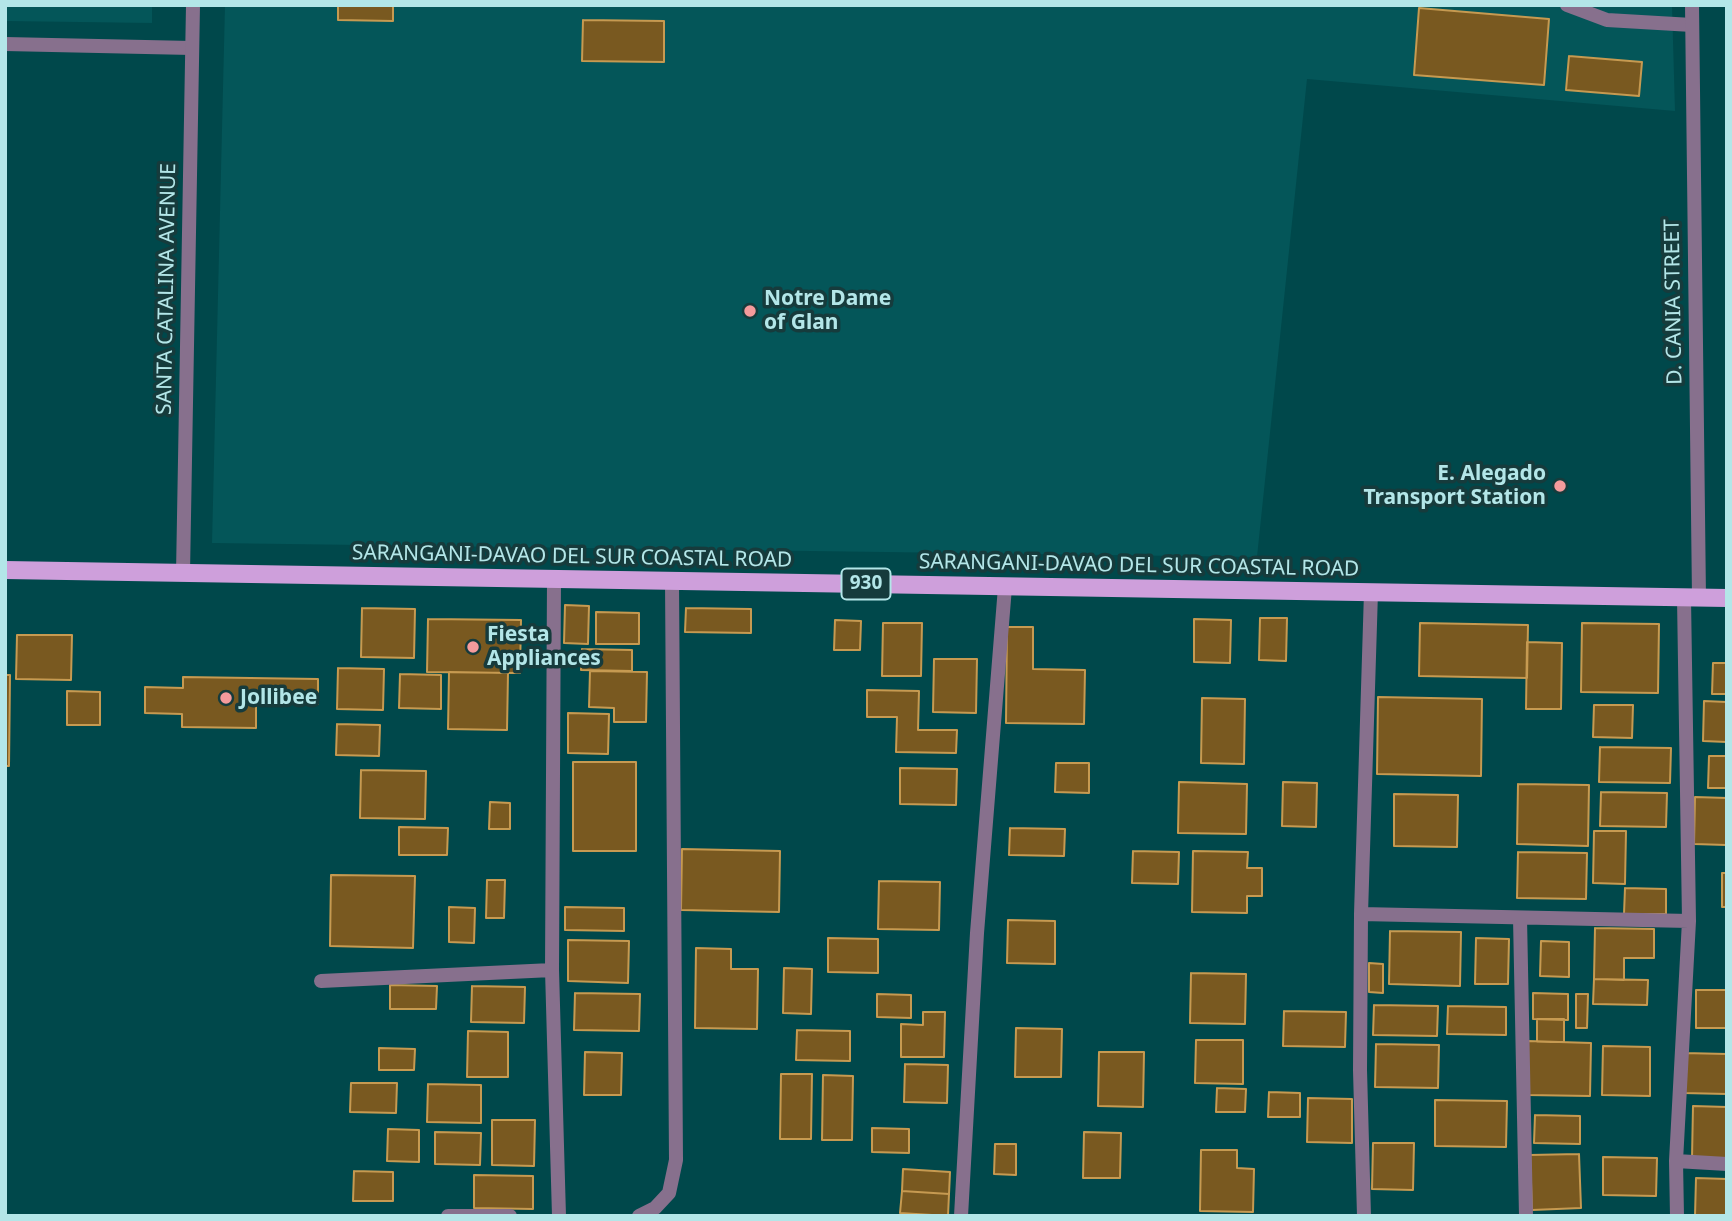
<!DOCTYPE html>
<style>
body{margin:0}
#map{position:relative;width:1732px;height:1221px;overflow:hidden;background:#00484b;font-family:"Noto Sans",sans-serif}
canvas{display:block}
.frame{position:absolute;inset:0;border:7px solid #b3e6e8;pointer-events:none}
</style>
<div id="map">
<canvas width="1732" height="1221"></canvas>
<div class="frame"></div>
</div>
<script>
const context = document.querySelector('canvas').getContext('2d');
context.lineJoin = 'round';
function fillPath(path, color) { context.fillStyle = color; context.fill(path, 'evenodd'); }
const poly = rows => new Path2D(rows.map(r => 'M' + r).join(''));
function stroke(path, color, width, dash) { context.strokeStyle = color; context.lineWidth = width; context.lineCap = dash ? 'butt' : 'round'; context.setLineDash(dash || []); context.stroke(path); }
function write(font, color, halo, rows, align = 'center') {
  context.font = font + ' "Noto Sans",sans-serif'; context.lineWidth = 7; context.setLineDash([]); context.textBaseline = 'middle'; context.strokeStyle = halo; context.fillStyle = color; for (const [text, x, y, turn = 0] of rows) {
    context.save(); context.translate(x, y); context.rotate((+turn || 0) * Math.PI / 180); context.textAlign = isNaN(turn) ? turn : align; if (halo) context.strokeText(text, 0, 0); context.fillText(text, 0, 0); context.restore();
  }
}
const built = poly([
 [5,5,152,5,152,23,5,21],
 [225,5,1672,5,1675,111,1307,79,1257,557,212,543]
]);
const building = poly([
 [338,5,393,5,393,21,338,20,338,5],
 [1419,8,1549,19,1544,85,1414,75,1419,8],
 [583,20,664,21,664,62,582,61,583,20],
 [1569,56,1642,62,1639,96,1566,90,1569,56],
 [565,605,589,606,588,644,564,643,565,605],
 [362,608,415,609,414,658,361,657,362,608],
 [686,608,751,609,751,633,685,632,686,608],
 [596,612,639,613,639,644,596,644,596,612],
 [1260,618,1287,618,1286,661,1259,660,1260,618],
 [428,619,521,620,520,673,427,672,428,619],
 [1194,619,1231,620,1230,663,1194,662,1194,619],
 [835,620,861,621,860,650,834,650,835,620],
 [883,623,922,623,921,676,882,676,883,623],
 [1420,623,1528,625,1527,678,1419,676,1420,623],
 [1582,623,1659,624,1658,693,1581,692,1582,623],
 [1007,627,1033,627,1033,669,1085,670,1084,724,1006,723,1007,627],
 [17,635,72,635,71,680,16,679,17,635],
 [1527,642,1562,643,1561,709,1526,709,1527,642],
 [582,649,632,650,632,671,581,670,582,649],
 [934,659,977,659,976,713,933,712,934,659],
 [1713,663,1727,663,1727,694,1712,694,1713,663],
 [338,668,384,669,383,710,337,709,338,668],
 [590,671,647,672,646,722,614,722,614,708,589,707,590,671],
 [449,672,508,673,507,730,448,729,449,672],
 [400,674,441,675,441,709,399,708,400,674],
 [5,675,10,675,9,766,5,766,5,675],
 [183,677,318,679,318,704,256,702,256,728,182,727,182,714,145,713,145,687,183,688,183,677],
 [867,690,919,691,918,730,957,730,956,753,896,752,897,717,867,717,867,690],
 [67,691,100,692,100,725,67,725,67,691],
 [1378,697,1482,699,1481,776,1377,774,1378,697],
 [1202,698,1245,699,1244,764,1201,763,1202,698],
 [1704,701,1727,702,1727,742,1703,741,1704,701],
 [1594,705,1633,705,1632,738,1593,737,1594,705],
 [568,713,609,714,608,754,568,753,568,713],
 [337,724,380,725,379,756,336,755,337,724],
 [1600,747,1671,748,1670,783,1599,782,1600,747],
 [1709,756,1727,756,1727,788,1708,788,1709,756],
 [573,762,636,762,636,851,573,851,573,762],
 [1056,763,1089,763,1089,793,1055,792,1056,763],
 [900,768,957,769,956,805,900,804,900,768],
 [361,770,426,771,425,819,360,818,361,770],
 [1179,782,1247,784,1246,834,1178,833,1179,782],
 [1283,782,1317,783,1316,827,1282,826,1283,782],
 [1518,784,1589,785,1588,846,1517,844,1518,784],
 [1601,792,1667,793,1666,827,1600,826,1601,792],
 [1394,794,1458,795,1457,847,1394,846,1394,794],
 [1695,797,1727,798,1727,853,1726,845,1694,844,1695,797],
 [490,802,510,803,510,829,489,829,490,802],
 [399,827,448,828,447,855,399,855,399,827],
 [1010,828,1065,829,1064,856,1009,855,1010,828],
 [1594,831,1626,831,1625,884,1593,883,1594,831],
 [682,849,780,851,779,912,681,910,682,849],
 [1133,851,1179,852,1178,884,1132,883,1133,851],
 [1193,851,1248,852,1247,868,1262,868,1262,896,1247,896,1247,913,1192,912,1193,851],
 [1518,852,1587,853,1586,899,1517,898,1518,852],
 [1722,873,1727,873,1727,907,1722,907,1722,873],
 [331,875,415,876,413,948,330,946,331,875],
 [487,880,505,880,504,918,486,918,487,880],
 [879,881,940,882,939,930,878,929,879,881],
 [1625,888,1666,889,1666,914,1624,914,1625,888],
 [449,907,475,908,474,943,449,942,449,907],
 [565,907,624,908,624,931,565,930,565,907],
 [1008,920,1055,921,1055,964,1007,963,1008,920],
 [1595,928,1654,929,1654,958,1624,958,1624,980,1594,979,1595,928],
 [1390,931,1461,932,1460,986,1389,984,1390,931],
 [828,938,878,939,878,973,828,972,828,938],
 [1476,938,1509,939,1508,984,1475,984,1476,938],
 [568,940,629,941,628,983,568,981,568,940],
 [1541,941,1569,942,1569,977,1540,976,1541,941],
 [696,948,731,949,731,969,758,969,757,1029,695,1028,696,948],
 [1369,963,1383,964,1383,993,1369,992,1369,963],
 [784,968,812,969,811,1014,783,1013,784,968],
 [1191,973,1246,974,1245,1024,1190,1023,1191,973],
 [1594,979,1648,980,1647,1005,1593,1004,1594,979],
 [390,985,437,986,436,1009,390,1009,390,985],
 [472,986,525,987,524,1023,471,1022,472,986],
 [1696,990,1727,990,1727,1028,1696,1028,1696,990],
 [575,993,640,994,639,1031,574,1030,575,993],
 [1533,993,1568,994,1568,1020,1533,1019,1533,993],
 [877,994,911,995,911,1018,877,1017,877,994],
 [1576,994,1588,994,1587,1028,1576,1028,1576,994],
 [1374,1005,1438,1006,1437,1036,1373,1035,1374,1005],
 [1448,1006,1506,1007,1506,1035,1447,1034,1448,1006],
 [1284,1011,1346,1012,1345,1047,1283,1046,1284,1011],
 [923,1012,945,1012,944,1057,901,1057,901,1024,923,1025,923,1012],
 [1537,1019,1564,1019,1564,1042,1537,1042,1537,1019],
 [1016,1028,1062,1029,1061,1077,1015,1077,1016,1028],
 [797,1030,850,1031,850,1061,796,1060,797,1030],
 [468,1031,508,1032,508,1077,467,1077,468,1031],
 [1196,1040,1243,1040,1243,1084,1195,1083,1196,1040],
 [1528,1041,1591,1043,1590,1096,1527,1095,1528,1041],
 [1376,1044,1439,1045,1438,1088,1375,1087,1376,1044],
 [1603,1046,1650,1047,1650,1096,1602,1095,1603,1046],
 [379,1048,415,1049,414,1070,379,1070,379,1048],
 [585,1052,622,1053,621,1095,584,1095,585,1052],
 [1099,1052,1144,1052,1143,1107,1098,1106,1099,1052],
 [1684,1053,1727,1054,1727,1094,1683,1093,1684,1053],
 [905,1064,948,1065,947,1103,904,1102,905,1064],
 [781,1074,812,1074,811,1139,780,1139,781,1074],
 [823,1075,853,1076,852,1140,822,1140,823,1075],
 [351,1083,397,1083,396,1113,350,1112,351,1083],
 [428,1084,481,1085,481,1123,427,1122,428,1084],
 [1217,1088,1246,1089,1245,1112,1216,1112,1217,1088],
 [1269,1092,1300,1093,1300,1117,1268,1117,1269,1092],
 [1308,1098,1352,1099,1352,1143,1307,1142,1308,1098],
 [1435,1100,1507,1101,1506,1147,1435,1146,1435,1100],
 [1693,1106,1727,1107,1727,1159,1692,1158,1693,1106],
 [1535,1115,1580,1116,1580,1144,1534,1143,1535,1115],
 [492,1120,535,1120,534,1166,492,1165,492,1120],
 [872,1128,909,1129,909,1153,872,1152,872,1128],
 [388,1129,419,1130,419,1162,387,1161,388,1129],
 [435,1132,481,1133,480,1165,435,1164,435,1132],
 [1084,1132,1121,1133,1120,1178,1083,1178,1084,1132],
 [1373,1143,1414,1143,1413,1190,1372,1189,1373,1143],
 [995,1144,1016,1144,1016,1175,994,1174,995,1144],
 [1201,1150,1237,1150,1237,1168,1254,1169,1253,1212,1200,1211,1201,1150],
 [1579,1154,1581,1208,1532,1210,1530,1155,1579,1154],
 [1603,1157,1657,1158,1656,1196,1603,1195,1603,1157],
 [903,1169,950,1172,949,1194,902,1191,903,1169],
 [354,1171,393,1172,393,1201,353,1201,354,1171],
 [474,1175,533,1176,533,1209,474,1208,474,1175],
 [1696,1178,1727,1179,1727,1216,1695,1216,1696,1178],
 [902,1191,949,1194,948,1216,900,1213,902,1191]
]);
const service = poly([
 [1567,5,1607,20,1692,25]
]);
const minor = poly([
 [1692,5,1699,598],
 [5,44,192,48],
 [554,579,552,970,559,1216],
 [1361,914,1689,921],
 [1520,918,1526,1216],
 [321,981,552,970],
 [1676,1161,1727,1164],
 [448,1216,510,1216],
 [639,1216,655,1208,669,1193,676,1160,672,581],
 [961,1216,977,933,1005,587],
 [1364,1216,1360,1070,1361,914,1371,592],
 [1677,1216,1676,1161,1689,921,1684,598]
]);
const tertiary = poly([
 [183,573,193,5]
]);
const primary = poly([
 [5,570,1727,598]
]);
const markers = [
 [750,311,7,"#f59b9c"],
 [1560,486,7,"#f59b9c"],
 [473,647,7,"#f59b9c"],
 [226,698,7,"#f59b9c"]
];
const shields = [
 [866,584,49]
];
const shieldNames = [
 ["930",866,584]
];
const streetNames = [
 ["SANTA CATALINA AVENUE",167,289,-89],
 ["D. CANIA STREET",1674,302,-91],
 ["SARANGANI-DAVAO DEL SUR COASTAL ROAD",572,557,1],
 ["SARANGANI-DAVAO DEL SUR COASTAL ROAD",1139,566,1]
];
const poiNames = [
 ["Notre Dame",764,299],
 ["of Glan",764,323],
 ["E. Alegado",1546,474,"right"],
 ["Transport Station",1546,498,"right"],
 ["Fiesta",487,635],
 ["Appliances",487,659],
 ["Jollibee",240,698]
];
fillPath(built, '#045659');
fillPath(building, '#795920');
stroke(building, '#c69a51', 2);
stroke(service, '#87708d', 14);
stroke(minor, '#87708d', 14);
stroke(tertiary, '#87708d', 14);
stroke(primary, '#ce9fdb', 18);
for (const [x, y, r, color] of markers) { const dot = new Path2D(); dot.arc(x, y, r, 0, 2 * Math.PI); context.fillStyle = color; context.fill(dot); stroke(dot, '#163b3c', 2.5); }
for (const [x, y, w] of shields) { const box = new Path2D(); box.roundRect(x - w / 2, y - 15.5, w, 31, 5); context.fillStyle = '#163b3c'; context.fill(box); stroke(box, '#b3e6e8', 2); }
write('bold 19px', '#b3e6e8', null, shieldNames);
write('21px', '#b3e6e8', '#163b3c', streetNames);
write('bold 21px', '#b3e6e8', '#163b3c', poiNames, 'left');
</script>
